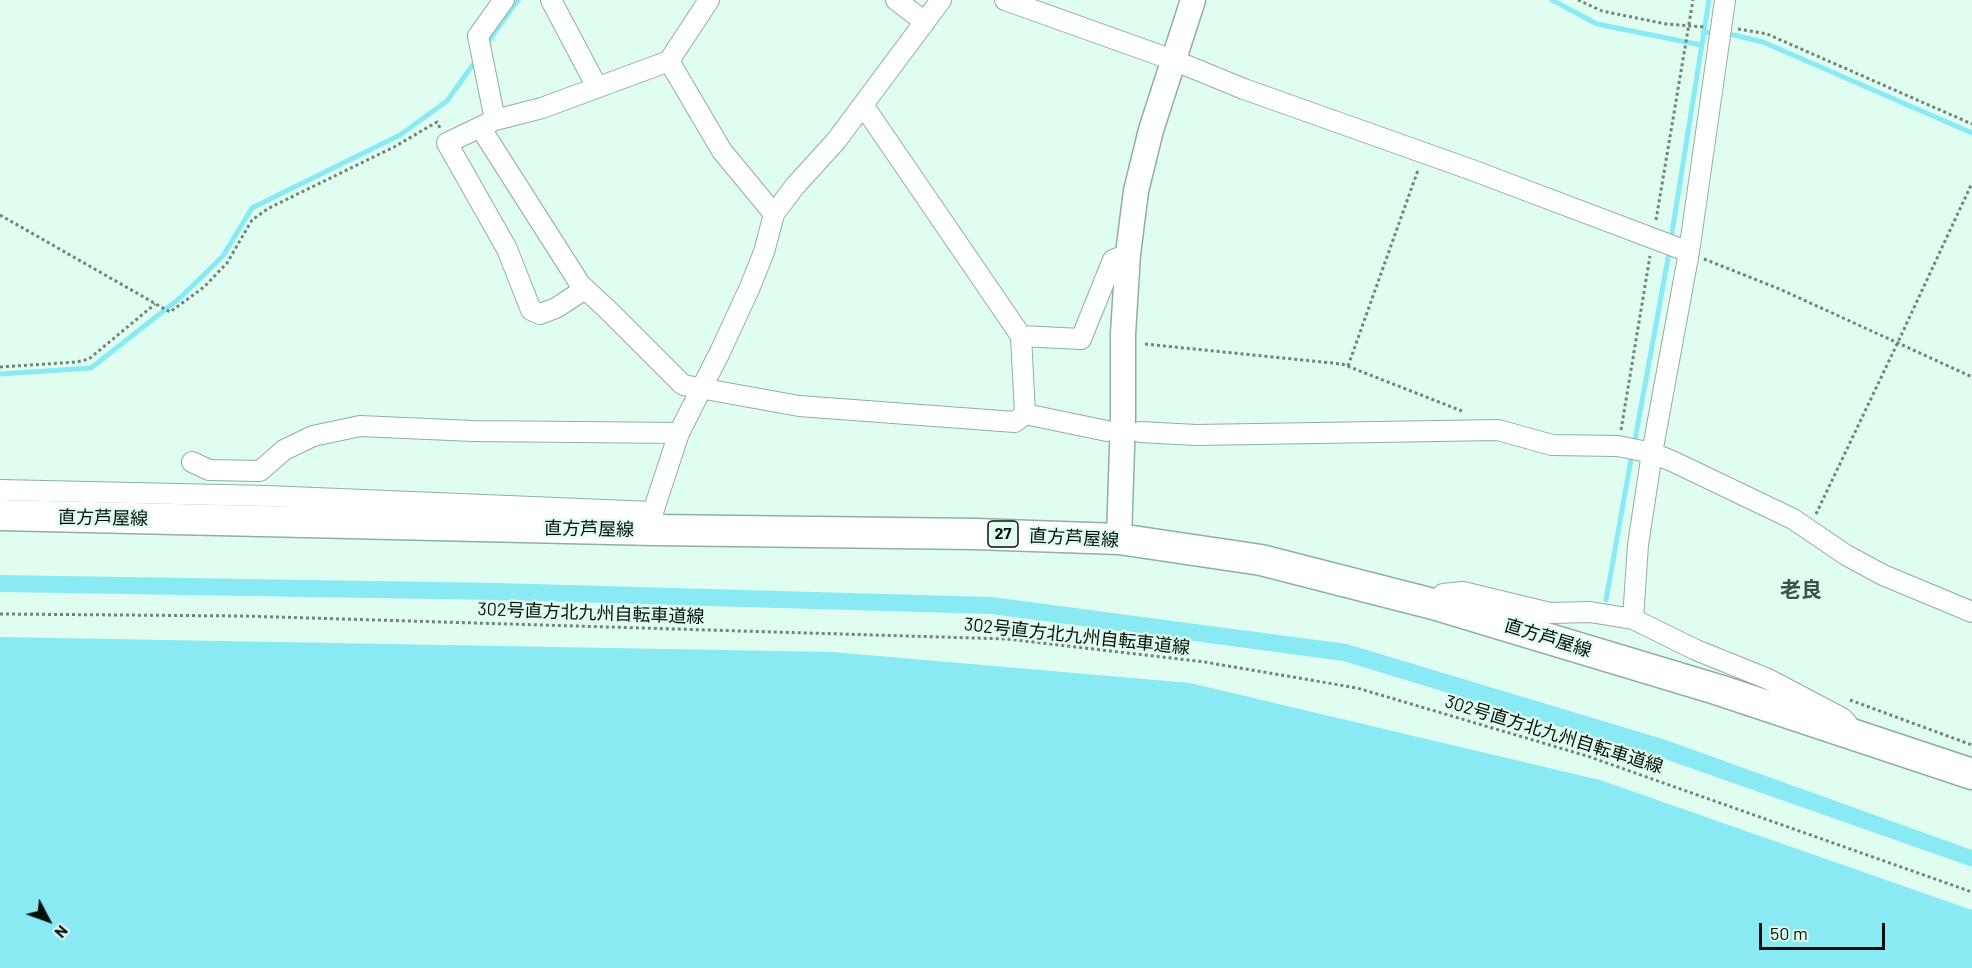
<!DOCTYPE html>
<meta charset="utf-8">
<style>
body{margin:0}
#map{position:relative;width:1972px;height:968px;overflow:hidden;background:#e0feef;font-family:Barlow,sans-serif}
canvas{display:block}
.north{position:absolute;left:18px;top:890px;width:60px;height:60px;-webkit-text-stroke:4px #e0feef;paint-order:stroke;rotate:131deg;font-size:16px;font-weight:700;line-height:24px;text-align:center;color:#050f0a}
.north::after{content:'';display:block;margin:auto;width:21px;height:27px;background:#050f0a;clip-path:polygon(50% 0,100% 100%,50% 72%,0 100%)}
.scale{position:absolute;left:1759px;top:923px;width:126px;height:27px;box-sizing:border-box;border:3px solid #050f0a;border-top:0;padding-left:8px;font-size:18px;line-height:21px;white-space:nowrap;color:#050f0a;-webkit-text-stroke:4px #e0feef;paint-order:stroke}
</style>
<div id="map">
<canvas width="1972" height="968"></canvas>
<div class="north">N</div>
<div class="scale">50 m</div>
</div>
<script>
const context = document.querySelector('canvas').getContext('2d');
context.lineJoin = 'round';
function fillPath(path, color) { context.fillStyle = color; context.fill(path, 'evenodd'); }
const poly = rows => new Path2D(rows.map(r => 'M' + r).join(''));
function stroke(path, color, width, dash) { context.strokeStyle = color; context.lineWidth = width; context.lineCap = dash ? 'butt' : 'round'; context.setLineDash(dash || []); context.stroke(path); }
function write(font, color, halo, rows, align = 'center') {
  context.font = font + ' Barlow,"Noto Sans JP",sans-serif'; context.lineWidth = 4.5; context.setLineDash([]); context.textBaseline = 'middle'; context.strokeStyle = halo; context.fillStyle = color; for (const [text, x, y, turn = 0] of rows) {
    context.save(); context.translate(x, y); context.rotate((+turn || 0) * Math.PI / 180); context.textAlign = isNaN(turn) ? turn : align; if (halo) context.strokeText(text, 0, 0); context.fillText(text, 0, 0); context.restore();
  }
}
const water = poly([
 [0,575,497,583,992,597,1347,644,1666,740,1972,850,1972,867,1659,757,1343,661,991,614,497,600,0,592],
 [0,637,833,652,1190,683,1600,780,1972,910,1972,968,0,968]
]);
const stream = poly([
 [1552,0,1597,24,1701,45],
 [1703,32,1734,35,1763,42,1972,133],
 [485,46,518,0],
 [0,374,91,368,180,298,223,256,252,208,400,135,447,101,477,59],
 [1634,445,1667,264,1709,0],
 [1606,600,1632,454]
]);
const path = poly([
 [1578,0,1602,11,1666,24,1705,27],
 [1738,29,1767,34,1972,124],
 [0,215,170,312,204,287,227,263,252,220,269,208,394,147,437,122,440,128],
 [1656,220,1693,0],
 [1704,259,1782,290,1972,377],
 [1145,344,1342,364,1462,411],
 [1348,366,1418,170],
 [0,367,77,362,89,359,155,304],
 [1621,430,1650,256],
 [1816,514,1898,342,1972,183],
 [0,614,243,616,1007,639,1205,662,1357,688,1587,756,1972,892],
 [1850,700,1972,745]
]);
const minor = poly([
 [551,0,597,87],
 [709,0,669,61,722,151,774,214],
 [896,0,925,22],
 [1005,0,1173,60,1244,89,1472,170,1689,252],
 [1725,0,1689,252,1652,453,1638,545,1633,619,1696,650,1768,679,1842,718,1847,723],
 [863,105,1021,336,1025,414],
 [495,120,478,36,504,0],
 [480,127,580,284,609,311,683,385,799,406,1015,422,1025,414,1107,431],
 [585,289,556,308,540,314,531,310,507,249,447,143,495,120,542,108,669,61],
 [1021,336,1081,339,1113,260,1128,254],
 [1140,432,1196,435,1498,430,1552,445,1618,446,1652,453,1672,461,1793,519,1846,555,1883,575,1972,612],
 [192,462,209,470,260,471,284,450,313,436,360,426,473,431,679,433],
 [0,490,267,496,653,512],
 [654,525,653,512,679,433,720,352,750,287,764,252,774,214,795,186,836,141,941,0],
 [1433,604,1443,594,1463,592,1550,613,1590,612,1633,619]
]);
const tertiary = poly([
 [1119,539,1123,417,1123,334,1128,254,1136,191,1151,130,1193,0]
]);
const primary = poly([
 [0,515,654,530,975,534,1119,539,1261,560,1433,604,1719,690,1972,774]
]);
const shields = [
 [1003,534,30]
];
const shieldNames = [
 ["27",1003,534]
];
const streetNames = [
 ["直方芦屋線",103,518,1],
 ["直方芦屋線",589,529,1],
 ["直方芦屋線",1074,538,3],
 ["302号直方北九州自転車道線",591,613,2],
 ["302号直方北九州自転車道線",1077,636,6],
 ["直方芦屋線",1548,638,17],
 ["302号直方北九州自転車道線",1554,734,17]
];
const quarterNames = [
 ["老良",1801,590]
];
fillPath(water, '#8aeaf4');
stroke(stream, '#8aeaf4', 5);
stroke(minor, '#91aea0', 22);
stroke(tertiary, '#91aea0', 27);
stroke(primary, '#91aea0', 33);
stroke(path, '#70847a', 3, [3, 3]);
stroke(minor, '#fff', 20);
stroke(tertiary, '#fff', 24);
stroke(primary, '#fff', 30);
for (const [x, y, w] of shields) { const box = new Path2D(); box.roundRect(x - w / 2, y - 13, w, 26, 4.5); context.fillStyle = '#e0feef'; context.fill(box); stroke(box, '#050f0a', 1.5); }
write('bold 16px', '#050f0a', null, shieldNames);
write('18px', '#050f0a', '#e0feef', streetNames);
write('bold 21px', '#3a5448', '#e0feef', quarterNames);
</script>
